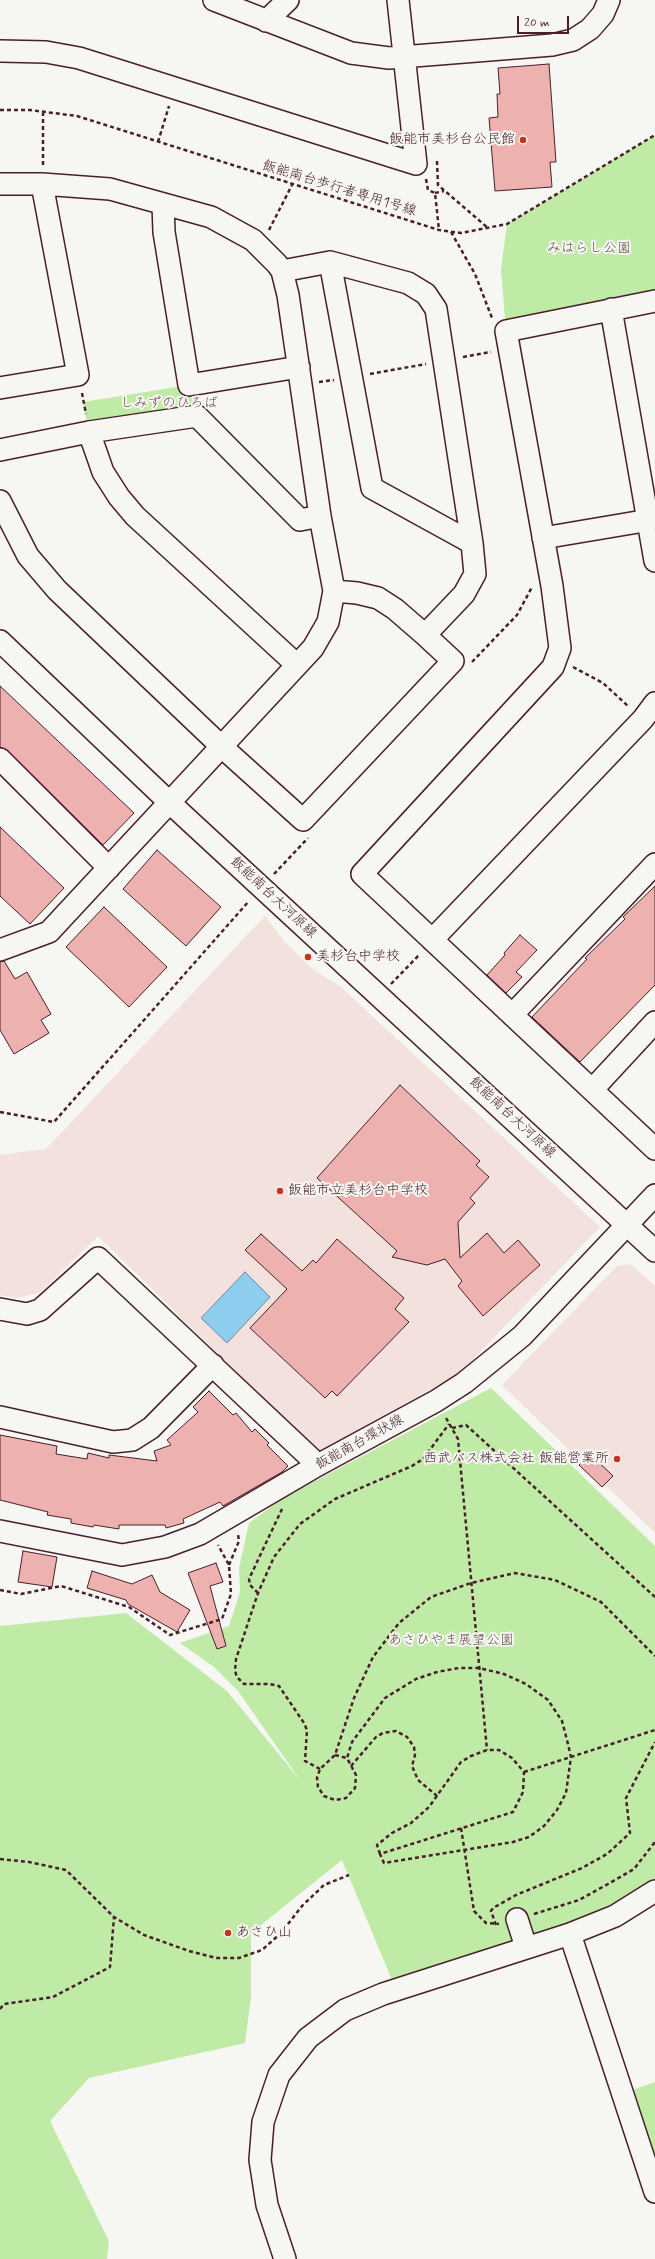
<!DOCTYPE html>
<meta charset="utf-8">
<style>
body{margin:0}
#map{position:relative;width:655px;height:2259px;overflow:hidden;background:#f6f6f2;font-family:Mynerve,sans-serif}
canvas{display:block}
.scale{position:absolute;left:517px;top:16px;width:52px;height:18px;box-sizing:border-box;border:2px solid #4a1f2b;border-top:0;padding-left:5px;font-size:12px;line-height:14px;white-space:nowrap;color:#4a1f2b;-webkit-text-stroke:3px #f6f6f2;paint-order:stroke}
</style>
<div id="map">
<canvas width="655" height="2259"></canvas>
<div class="scale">20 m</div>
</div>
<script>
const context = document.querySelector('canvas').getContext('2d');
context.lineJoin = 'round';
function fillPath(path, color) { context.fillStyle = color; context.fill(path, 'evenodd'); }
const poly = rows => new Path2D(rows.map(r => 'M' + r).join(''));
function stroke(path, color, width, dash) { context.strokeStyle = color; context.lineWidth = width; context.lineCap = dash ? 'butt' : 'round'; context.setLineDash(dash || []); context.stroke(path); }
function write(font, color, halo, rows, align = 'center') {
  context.font = font + ' Mynerve,"Klee One",sans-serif'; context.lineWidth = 4; context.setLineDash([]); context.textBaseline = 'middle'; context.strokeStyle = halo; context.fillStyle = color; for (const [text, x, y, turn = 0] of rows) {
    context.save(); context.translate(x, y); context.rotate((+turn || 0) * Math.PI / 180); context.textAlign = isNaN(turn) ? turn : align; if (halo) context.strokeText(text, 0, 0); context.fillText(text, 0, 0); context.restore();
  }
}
const built = poly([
 [265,916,285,942,314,970,341,987,600,1227,461,1372,318,1452,98,1236,41,1292,18,1298,0,1295,0,1155,46,1149],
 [631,1264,655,1286,655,1533,502,1385,617,1266]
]);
const green = poly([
 [655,135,655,301,506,331,501,269,507,224],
 [189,385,197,416,89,432,83,402],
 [491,1388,655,1546,655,1879,615,1907,394,1985,342,1860,251,1933,251,1997,245,2043,89,2078,50,2121,109,2241,107,2259,0,2259,0,1626,126,1613,227,1691,300,1780,238,1691,214,1667,180,1643,229,1626,240,1592,239,1568,249,1523,283,1498],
 [655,2082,655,2172,627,2092]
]);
const water = poly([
 [245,1272,270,1297,227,1343,201,1318,245,1272]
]);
const building = poly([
 [549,64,556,162,550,162,552,187,495,191,489,118,498,117,497,94,500,94,498,68,549,64],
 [0,686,134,813,103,845,8,751,0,747,0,686],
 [0,827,64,888,30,924,0,896,0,827],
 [157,850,221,907,186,946,123,889,157,850],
 [655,886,655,985,580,1062,532,1017,587,959,585,958,625,919,623,917,655,886],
 [104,907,167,967,129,1007,66,947,104,907],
 [520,935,537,950,516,972,522,977,506,993,487,975,505,955,504,953,520,935],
 [4,961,15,979,27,972,51,1014,41,1020,49,1033,14,1054,0,1030,0,962,4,961],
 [400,1085,480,1161,476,1165,489,1177,470,1198,475,1203,458,1222,460,1258,487,1233,504,1253,518,1240,540,1265,483,1316,458,1286,462,1281,445,1259,427,1265,392,1257,397,1251,317,1178,400,1085],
 [261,1234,302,1271,313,1260,316,1263,337,1239,404,1298,395,1309,409,1322,337,1396,332,1391,325,1398,250,1328,287,1289,245,1250,261,1234],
 [209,1391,233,1415,236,1413,252,1432,255,1429,269,1443,267,1445,288,1466,282,1472,223,1506,220,1502,183,1519,184,1523,166,1528,165,1525,119,1525,119,1529,94,1525,93,1527,71,1523,71,1519,47,1515,48,1512,0,1500,0,1435,57,1446,56,1454,87,1459,88,1453,109,1458,109,1455,157,1461,154,1451,171,1445,167,1440,198,1412,193,1407,209,1391],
 [590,1454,613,1476,602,1487,579,1465,590,1454],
 [23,1551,57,1557,52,1587,18,1582,23,1551],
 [216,1563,223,1582,210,1586,226,1646,217,1649,188,1573,216,1563],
 [92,1571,132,1584,152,1575,160,1592,190,1610,177,1632,128,1604,126,1600,87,1588,92,1571]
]);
const path = poly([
 [0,110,30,110,77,116,439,230,461,233,507,224,655,135],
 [43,112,43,166],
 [158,142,169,106],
 [437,161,438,185,488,228],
 [426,179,428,190,435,193,439,230],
 [435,193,444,191],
 [269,230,292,185],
 [451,232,475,274,492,318],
 [463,357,491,352],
 [370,374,426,364],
 [319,382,334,380],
 [82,393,86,414],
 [472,662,517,615,532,587],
 [573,667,603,683,629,707],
 [274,874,308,838],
 [391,984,420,954],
 [0,1112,54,1122,249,901],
 [446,1418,458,1439,487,1750],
 [452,1428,466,1425,655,1597],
 [229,1565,239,1541,238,1534],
 [0,1590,21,1594,61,1586,129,1607,170,1635,222,1619,231,1594,229,1565,218,1545],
 [258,1593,250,1585,249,1579,282,1509],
 [335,1755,347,1758],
 [351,1766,376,1737,383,1733,396,1731,407,1737,414,1747,415,1755,412,1766,418,1780,437,1796],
 [320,1769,305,1761,307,1730,304,1723,279,1686,269,1684,244,1684,237,1677,235,1671,236,1659,258,1593,274,1557,300,1524,335,1499,412,1466,423,1459,449,1424],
 [524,1772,655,1730],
 [461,1828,474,1911,486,1923,499,1924],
 [380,1854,377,1845,392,1833,411,1823,429,1807,461,1762,471,1756,487,1750,499,1750,512,1758,524,1772,523,1792,513,1812,380,1854,384,1863,513,1842,529,1837,544,1826,557,1810,566,1793,571,1757,567,1740,562,1721,548,1700,526,1684,504,1674,479,1668,459,1668,437,1672,416,1679,385,1698,352,1742,347,1758,356,1775,355,1788,346,1798,335,1800,324,1796,318,1787,317,1778,320,1769,335,1755,354,1698,373,1657,399,1623,431,1597,471,1583,515,1573,555,1580,601,1602,655,1656],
 [0,1859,29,1862,66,1870,114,1917,144,1935,189,1951,216,1958,239,1958,262,1950,281,1933,302,1906,324,1885,349,1875],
 [534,1914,579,1900,608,1884,634,1869,655,1842],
 [496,1925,491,1911,493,1908,516,1895,582,1868,607,1854,630,1833,626,1798,655,1742],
 [0,2009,4,2004,53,1997,110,1967,114,1917]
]);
const minor = poly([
 [214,0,351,53,389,58,552,45,573,40,590,29,603,14,609,0],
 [266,21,288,0],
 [0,51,46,52,79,58,416,164,398,0],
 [0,184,42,184,110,189,211,217,253,240,277,264,282,271,288,295,320,516,334,591,328,622,313,648,49,932,0,950],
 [163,204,164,232,189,385,299,367],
 [330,262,372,488,472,543],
 [655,301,506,331,552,586,560,648,553,667,362,874,655,1149],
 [611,309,655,561],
 [0,388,78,375,42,184],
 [89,432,103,472,119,497,135,516,297,665],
 [0,450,89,432,197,416,300,520,320,516],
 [0,501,28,556,57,590,222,747,303,820,453,661,425,635,464,594,475,574,472,543,436,309,426,294,408,283,330,262,282,271],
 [543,538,655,519],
 [334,591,357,593,378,598,395,609,425,635],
 [0,641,169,802,655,1251],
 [0,759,109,868],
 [432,940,643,719,655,703],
 [512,1015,655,864],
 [592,1090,655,1022],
 [0,1309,27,1314,40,1310,98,1258,318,1465],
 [0,1417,113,1442,132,1440,151,1428,213,1365],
 [0,1531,122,1555,165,1547,200,1534,318,1465,436,1401,464,1383,522,1336,655,1195],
 [655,1891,615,1916,570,1934,655,2192],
 [517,1919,526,1947],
 [285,2259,267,2205,260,2160,263,2122,279,2075,308,2038,345,2010,383,1994,570,1934]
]);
const markers = [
 [523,140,4,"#c8321e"],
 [308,957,4,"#c8321e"],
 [280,1191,4,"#c8321e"],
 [617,1459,4,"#c8321e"],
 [228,1933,4,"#c8321e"]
];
const poiNames = [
 ["飯能市美杉台公民館",515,140,"right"],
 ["美杉台中学校",316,957],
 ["飯能市立美杉台中学校",288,1191],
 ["西武バス株式会社 飯能営業所",609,1459,"right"],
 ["あさひ山",236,1933]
];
const streetNames = [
 ["飯能南台歩行者専用1号線",339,189,17],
 ["飯能南台大河原線",273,898,43],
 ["飯能南台大河原線",512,1118,43],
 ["飯能南台環状線",360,1443,-29]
];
const parkNames = [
 ["みはらし公園",589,249],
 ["しみずのひろば",169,404],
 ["あさひやま展望公園",451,1641]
];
fillPath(built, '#f3e1de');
fillPath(green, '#c0eba7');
fillPath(water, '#8dceee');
stroke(water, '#7288a0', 1);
fillPath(building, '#edb1b0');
stroke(building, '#4a1f2b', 1);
stroke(minor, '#4a1f2b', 24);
stroke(path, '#4a1f2b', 2.5, [4, 3]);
stroke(minor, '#f6f6f2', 21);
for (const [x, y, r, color] of markers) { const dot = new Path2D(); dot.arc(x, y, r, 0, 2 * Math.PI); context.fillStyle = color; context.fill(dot); stroke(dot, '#f6f6f2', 1.5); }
write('14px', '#4a1f2b', '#f6f6f2', poiNames, 'left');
write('14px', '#4a1f2b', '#f6f6f2', streetNames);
write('14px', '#68524a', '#f6f6f2', parkNames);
</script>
